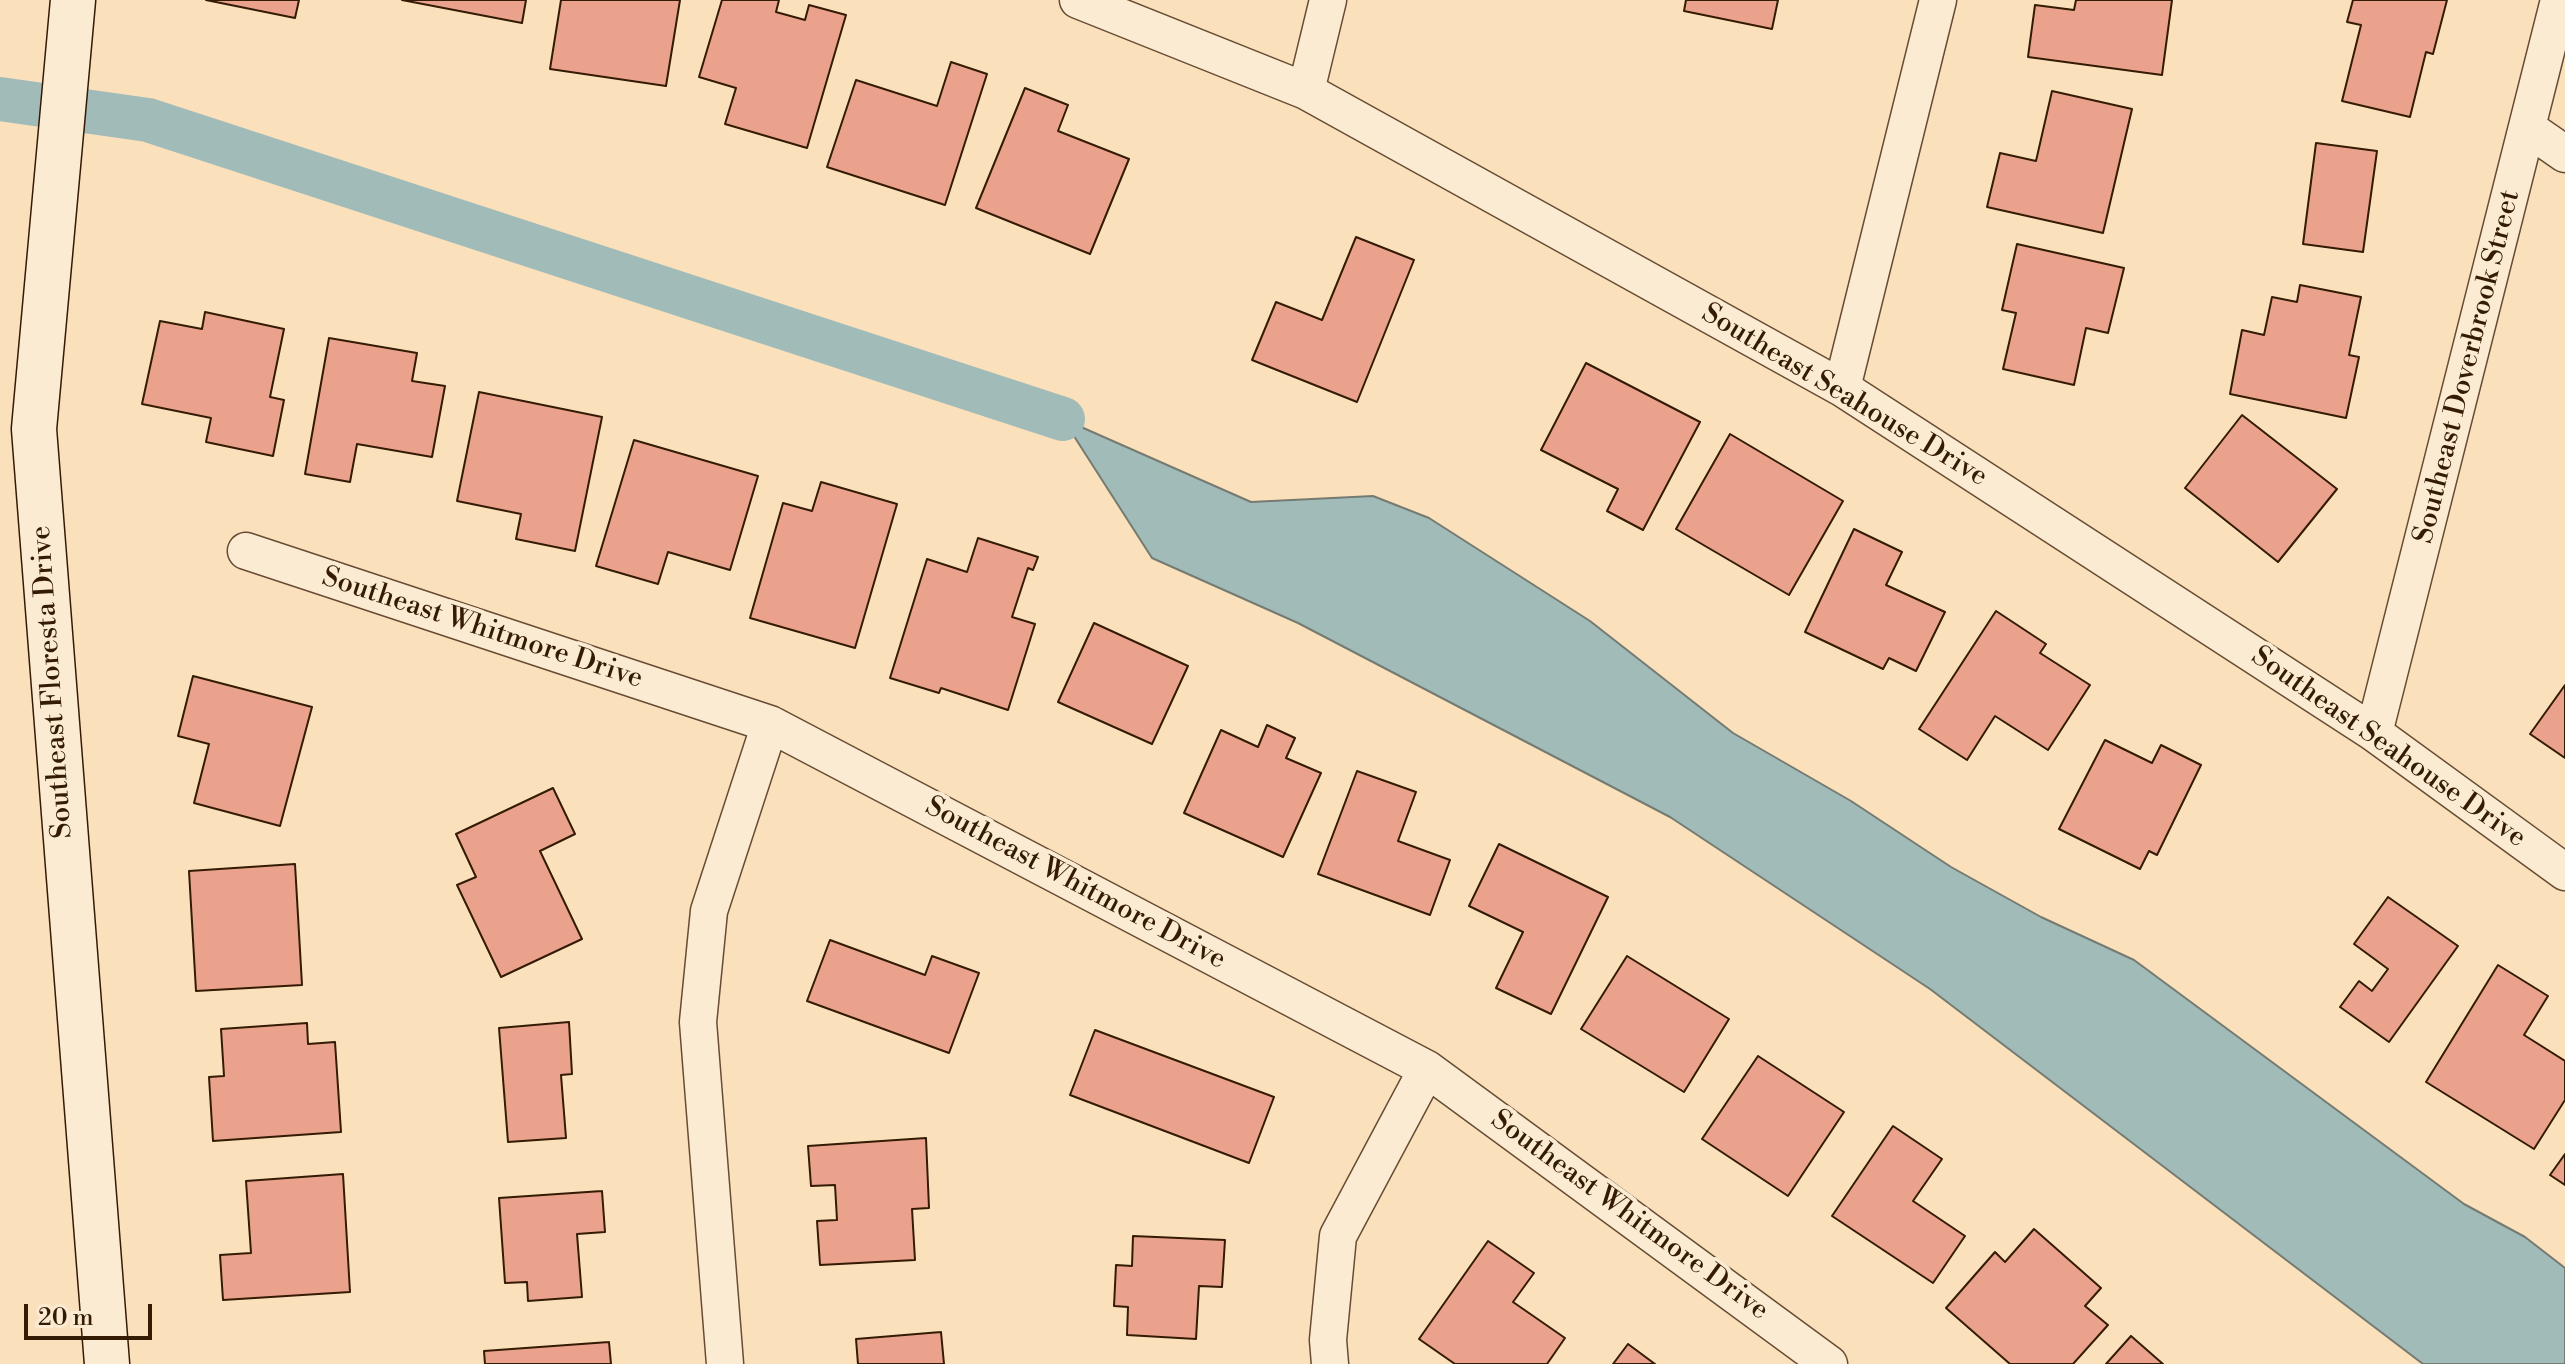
<!DOCTYPE html>
<style>
body{margin:0}
#map{position:relative;width:2565px;height:1364px;overflow:hidden;background:#fbe0bc;font-family:"Libre Bodoni",serif}
canvas{display:block}
.scale{position:absolute;left:24px;top:1304px;width:128px;height:36px;box-sizing:border-box;border:4px solid #341b04;border-top:0;padding-left:10px;font-size:24px;line-height:28px;white-space:nowrap;color:#341b04;-webkit-text-stroke:6px #fcebd3;paint-order:stroke}
</style>
<div id="map">
<canvas width="2565" height="1364"></canvas>
<div class="scale">20 m</div>
</div>
<script>
const context = document.querySelector('canvas').getContext('2d');
context.lineJoin = 'round';
function fillPath(path, color) { context.fillStyle = color; context.fill(path, 'evenodd'); }
const poly = rows => new Path2D(rows.map(r => 'M' + r).join(''));
function stroke(path, color, width, dash) { context.strokeStyle = color; context.lineWidth = width; context.lineCap = dash ? 'butt' : 'round'; context.setLineDash(dash || []); context.stroke(path); }
function write(font, color, halo, rows, align = 'center') {
  context.font = font + ' "Libre Bodoni",serif'; context.lineWidth = 8; context.setLineDash([]); context.textBaseline = 'middle'; context.strokeStyle = halo; context.fillStyle = color; for (const [text, x, y, turn = 0] of rows) {
    context.save(); context.translate(x, y); context.rotate((+turn || 0) * Math.PI / 180); context.textAlign = isNaN(turn) ? turn : align; if (halo) context.strokeText(text, 0, 0); context.fillText(text, 0, 0); context.restore();
  }
}
const water = poly([
 [1063,419,1251,502,1373,496,1429,518,1590,621,1733,733,1851,801,1951,867,2041,917,2134,960,2464,1204,2525,1237,2565,1268,2565,1364,2423,1364,1930,989,1670,817,1298,623,1152,558,1063,419]
]);
const canal = poly([
 [0,99,148,120,1063,419]
]);
const building = poly([
 [206,0,299,0,295,18,206,0],
 [402,0,526,0,522,23,402,0],
 [561,0,680,0,666,86,550,69,561,0],
 [722,0,779,0,776,12,805,20,809,5,846,15,807,148,725,124,736,88,699,77,722,0],
 [1686,0,1778,0,1772,29,1684,11,1686,0],
 [2076,0,2172,0,2162,75,2028,57,2035,5,2074,10,2076,0],
 [2353,0,2447,0,2433,54,2426,52,2410,117,2342,101,2361,25,2347,22,2353,0],
 [951,62,987,74,945,205,827,167,856,80,937,106,951,62],
 [1025,88,1068,105,1058,131,1129,159,1090,254,976,208,1025,88],
 [2052,91,2132,109,2103,233,1987,207,2000,153,2036,161,2052,91],
 [2316,143,2377,151,2363,252,2303,244,2316,143],
 [1356,237,1414,260,1357,402,1252,360,1276,302,1322,320,1356,237],
 [2017,244,2124,268,2108,333,2086,328,2074,385,2003,369,2016,313,2002,310,2017,244],
 [2300,285,2361,297,2349,355,2359,357,2346,418,2230,394,2242,330,2264,335,2272,297,2297,302,2300,285],
 [205,312,284,329,270,397,284,400,273,456,206,442,211,418,142,404,160,321,202,329,205,312],
 [329,338,417,353,412,381,445,386,432,457,357,444,350,482,305,474,329,338],
 [1586,363,1700,422,1643,530,1607,511,1618,489,1541,450,1586,363],
 [479,392,602,417,575,551,516,539,521,514,457,501,479,392],
 [2242,415,2337,489,2278,562,2185,488,2242,415],
 [1730,434,1843,501,1789,595,1676,529,1730,434],
 [634,440,758,476,730,570,668,552,658,584,596,566,634,440],
 [821,482,897,504,855,648,750,618,783,503,812,511,821,482],
 [1854,529,1902,552,1886,585,1945,612,1916,671,1889,658,1883,669,1805,632,1854,529],
 [978,538,1038,557,1033,570,1028,568,1012,617,1035,624,1008,710,941,688,939,693,890,678,927,559,967,572,978,538],
 [1996,611,2046,644,2040,653,2090,685,2048,750,1995,716,1967,760,1919,729,1996,611],
 [1094,623,1188,666,1152,744,1058,702,1094,623],
 [193,676,312,707,280,826,194,803,209,744,178,736,193,676],
 [2565,685,2565,758,2530,734,2565,685],
 [1267,725,1295,738,1286,758,1321,773,1283,857,1184,813,1221,730,1258,747,1267,725],
 [2105,740,2152,763,2161,745,2201,765,2157,855,2149,851,2140,869,2059,829,2105,740],
 [1357,771,1416,792,1398,841,1450,860,1430,915,1318,874,1357,771],
 [553,788,575,834,540,851,582,939,501,977,457,885,476,877,456,834,553,788],
 [1499,844,1608,897,1551,1014,1496,988,1523,932,1469,906,1499,844],
 [295,864,302,985,196,991,189,871,295,864],
 [2388,897,2458,946,2389,1042,2340,1007,2359,981,2372,991,2388,969,2354,944,2388,897],
 [830,940,925,975,932,956,979,973,949,1053,807,1001,830,940],
 [1627,956,1729,1019,1684,1092,1581,1029,1627,956],
 [2498,965,2548,996,2524,1035,2565,1061,2565,1100,2534,1149,2426,1082,2498,965],
 [569,1022,572,1074,561,1075,566,1138,508,1142,499,1028,569,1022],
 [307,1023,308,1044,335,1042,341,1132,213,1141,209,1077,224,1076,221,1029,307,1023],
 [1095,1030,1274,1097,1249,1163,1070,1095,1095,1030],
 [1758,1056,1844,1112,1788,1196,1702,1139,1758,1056],
 [1893,1126,1942,1159,1913,1201,1965,1236,1933,1283,1832,1216,1893,1126],
 [926,1138,929,1208,912,1209,915,1260,820,1265,817,1221,837,1220,835,1185,811,1186,808,1146,926,1138],
 [2565,1154,2565,1185,2550,1175,2565,1154],
 [343,1174,350,1292,223,1300,220,1255,251,1253,246,1181,343,1174],
 [602,1191,605,1232,577,1234,582,1297,528,1301,527,1282,505,1283,499,1198,602,1191],
 [2034,1229,2101,1288,2085,1306,2108,1325,2073,1364,2010,1364,1946,1308,1995,1252,2005,1262,2034,1229],
 [1133,1236,1225,1240,1222,1287,1199,1286,1196,1339,1127,1335,1128,1307,1114,1306,1116,1265,1132,1266,1133,1236],
 [1488,1241,1534,1273,1513,1302,1565,1338,1547,1364,1455,1364,1419,1339,1488,1241],
 [941,1332,944,1364,858,1364,856,1339,941,1332],
 [2131,1336,2163,1364,2106,1364,2131,1336],
 [609,1342,611,1364,485,1364,484,1351,609,1342],
 [1628,1344,1655,1364,1613,1364,1628,1344]
]);
const street = poly([
 [1078,0,1306,91,1842,388,2374,733,2565,872],
 [1306,91,1328,0],
 [2529,129,2565,154],
 [1842,388,1938,0],
 [246,551,770,724,1427,1069,1829,1364],
 [2374,733,2559,0],
 [725,1364,698,1022,709,911,770,724],
 [1330,1364,1328,1340,1338,1236,1427,1069]
]);
const secondary = poly([
 [73,0,34,429,107,1364]
]);
const streetNames = [
 ["Southeast Doverbrook Street",2468,367,-76],
 ["Southeast Seahouse Drive",1844,396,31],
 ["Southeast Whitmore Drive",482,629,18],
 ["Southeast Floresta Drive",53,682,-94],
 ["Southeast Seahouse Drive",2388,748,35],
 ["Southeast Whitmore Drive",1075,884,28],
 ["Southeast Whitmore Drive",1629,1216,36]
];
fillPath(water, '#a1bbb9');
stroke(water, '#757b71', 2);
stroke(canal, '#a1bbb9', 44);
fillPath(building, '#eaa28c');
stroke(building, '#341b04', 2);
stroke(street, '#664c32', 39);
stroke(secondary, '#341b04', 47);
stroke(street, '#fcebd3', 36);
stroke(secondary, '#fcebd3', 44);
write('28px', '#341b04', '#fcebd3', streetNames);
</script>
